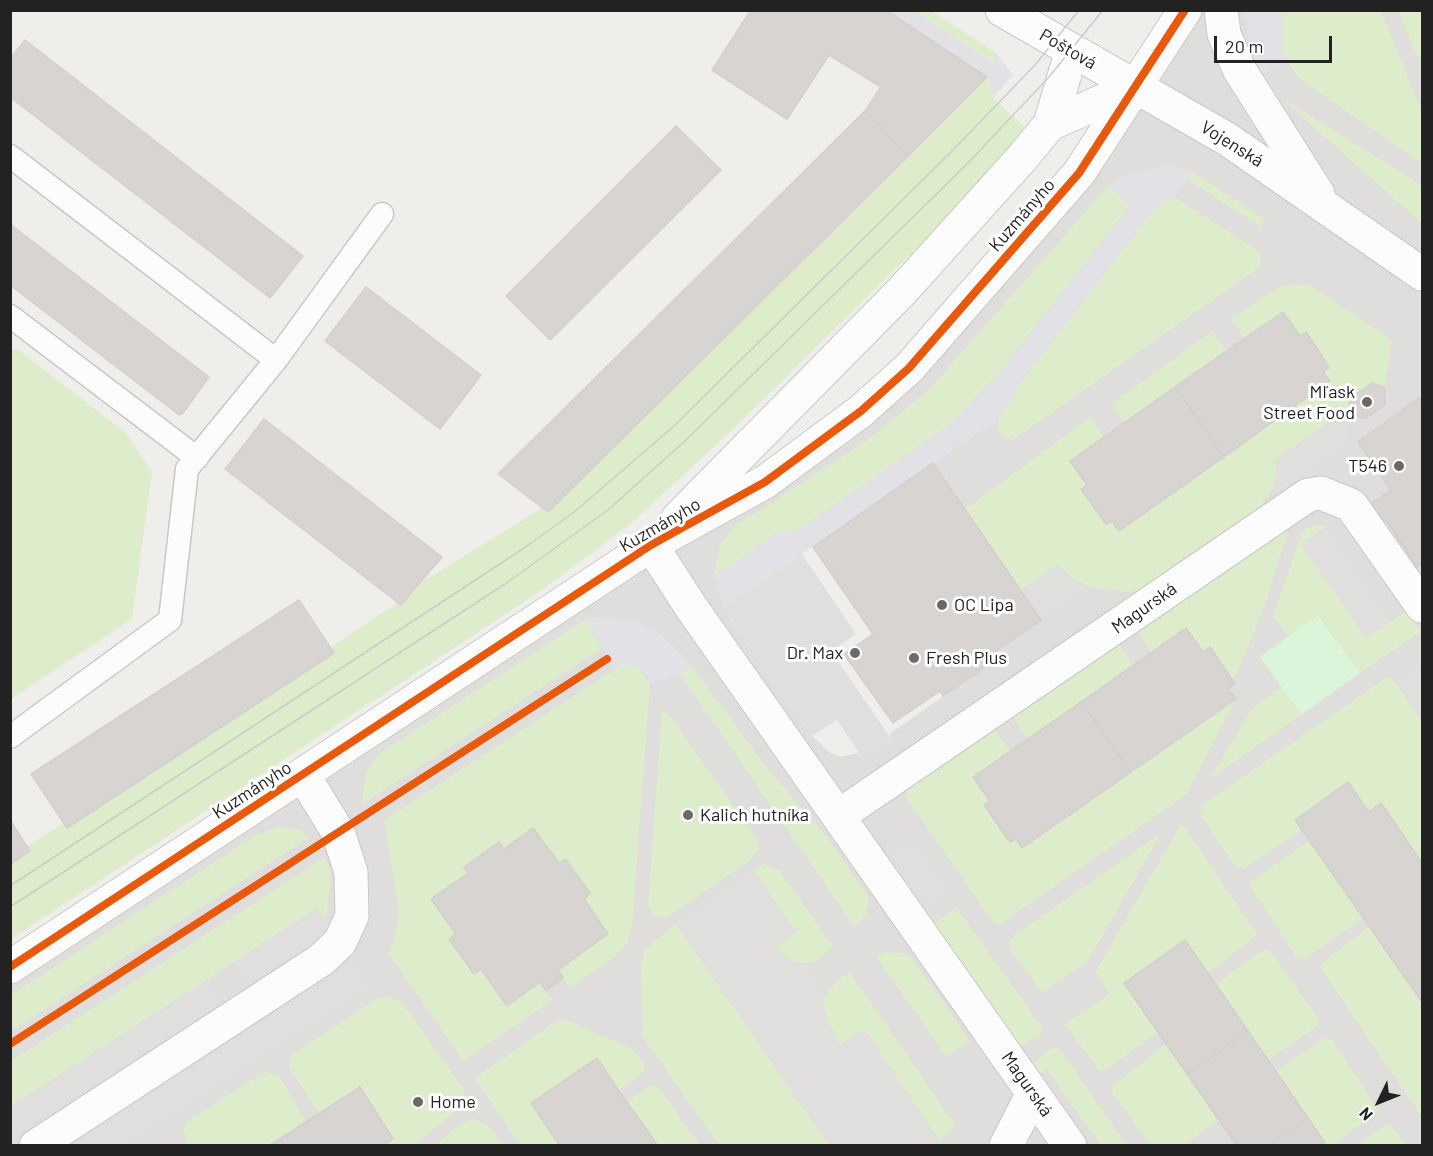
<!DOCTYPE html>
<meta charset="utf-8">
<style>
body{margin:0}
#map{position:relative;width:1433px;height:1156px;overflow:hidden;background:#f0eeeb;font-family:Barlow,sans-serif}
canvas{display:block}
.frame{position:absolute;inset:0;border:12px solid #222;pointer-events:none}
.north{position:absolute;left:1349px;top:1072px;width:60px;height:60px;-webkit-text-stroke:4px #fff;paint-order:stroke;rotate:227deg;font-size:16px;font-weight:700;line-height:24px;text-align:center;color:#222}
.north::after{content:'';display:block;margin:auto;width:21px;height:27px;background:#222;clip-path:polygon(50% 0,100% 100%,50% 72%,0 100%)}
.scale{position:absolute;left:1214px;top:36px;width:118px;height:27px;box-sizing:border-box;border:3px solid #222;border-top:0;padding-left:8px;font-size:18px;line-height:21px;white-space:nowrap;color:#222;-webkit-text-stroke:4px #fff;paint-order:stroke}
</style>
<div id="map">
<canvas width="1433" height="1156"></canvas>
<div class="frame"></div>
<div class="north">N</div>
<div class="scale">20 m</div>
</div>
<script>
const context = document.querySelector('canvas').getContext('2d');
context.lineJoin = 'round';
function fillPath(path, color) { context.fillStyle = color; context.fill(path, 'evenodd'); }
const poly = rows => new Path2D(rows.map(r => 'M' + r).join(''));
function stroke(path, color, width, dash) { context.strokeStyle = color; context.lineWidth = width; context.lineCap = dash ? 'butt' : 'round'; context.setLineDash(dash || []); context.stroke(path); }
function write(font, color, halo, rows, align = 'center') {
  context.font = font + ' Barlow,sans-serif'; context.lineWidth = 6; context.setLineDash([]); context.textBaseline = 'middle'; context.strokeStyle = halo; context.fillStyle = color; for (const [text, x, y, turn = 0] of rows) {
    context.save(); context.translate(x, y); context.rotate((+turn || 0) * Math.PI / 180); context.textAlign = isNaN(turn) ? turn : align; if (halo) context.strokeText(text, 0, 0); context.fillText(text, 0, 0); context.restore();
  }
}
const residential = poly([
 [1186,11,1422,11,1422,1145,11,1146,11,967,909,368],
 [933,463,1041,620,983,660,987,666,889,734,894,743,891,745,841,757,829,752,812,736,723,608]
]);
const grass = poly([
 [915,11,932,11,996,53,991,61],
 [1283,11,1381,11,1422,112,1422,161,1418,161,1297,77,1281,48],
 [1399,11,1422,11,1422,58,1415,53],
 [987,77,993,98,1024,126,1020,141,1011,155,730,432,628,526,542,590,11,939,11,865,30,852,27,846,64,823,67,827,334,653,331,647,398,602,402,605,422,582,542,508,548,512],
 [1283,99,1422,185,1422,224,1304,119],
 [1192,171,1265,219,1261,227,1187,179],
 [1108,186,1130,206,993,380,949,425,798,530,781,530,714,576,720,545,735,526,845,455,883,428,930,388],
 [1178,199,1260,252,1261,263,1256,270,1013,440,1006,438,999,431,998,420,1021,382,1155,208,1167,200],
 [1297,284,1310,285,1392,340,1385,388,1372,383,1349,399,1350,407,1276,460,1277,474,1271,492,1258,509,1146,590,1125,592,1090,587,1072,578,1057,565,1021,590,965,509,1090,417,1104,437,1087,485,1081,489,1106,524,1112,521,1119,531,1329,368,1306,333,1300,336,1283,312,1244,338,1231,319,1266,295,1283,286],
 [1212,331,1226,350,1124,423,1111,404],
 [11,349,20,351,126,433,152,472,132,619,11,699],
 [1317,525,1326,527,1301,544,1366,638,1405,612,1422,631,1360,673,1319,615,1288,637,1273,616,1302,533,1307,528],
 [1289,529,1264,607,1234,681,1210,648,1203,652,1186,628,1151,652,1136,630,1282,531],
 [586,619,601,649,362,804,365,776,376,758,385,750],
 [1118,644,1133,665,1028,739,1012,716],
 [621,665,634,665,640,669,650,684,632,926,627,943,615,957,570,988,558,970,608,934,584,899,590,893,565,859,559,863,533,828,504,849,499,842,464,867,468,873,456,934,449,939,481,969,507,1006,540,982,553,1000,463,1061,389,954,396,936,399,911,384,820],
 [692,666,767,768,827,837,869,898,866,915,855,928,680,674],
 [1390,675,1422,721,1422,863,1381,804,1369,812,1348,783,1295,819,1302,830,1245,868,1236,867,1200,814,1202,805],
 [1281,687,1301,715,1210,779,1252,708],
 [1236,699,1186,795,1002,923,996,924,992,921,906,797,910,787,994,728,1010,751,973,777,990,801,985,805,1010,842,1016,839,1022,848],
 [665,709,757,839,759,848,751,860,666,918,655,917,648,906,662,710],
 [1180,826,1185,827,1258,935,1208,973,1185,940,1124,983,1158,1032,1109,1068,1100,1071,1064,1024,1110,994,1095,972],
 [279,827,298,830,310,837,11,1031,11,995,256,835],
 [1161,833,1088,961,1042,993,1010,949,1010,941,1015,935],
 [1310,840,1364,918,1303,960,1296,957,1250,886,1250,882],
 [325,857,331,874,326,922,317,909,11,1106,11,1061],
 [764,864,780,871,833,946,820,959,808,963,795,963,774,948,796,932,753,870],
 [956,907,1042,1027,1041,1033,1024,1045,1020,1046,934,924],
 [675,923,696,952,829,1145,719,1145,642,1036,641,963,645,950],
 [1369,926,1422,1002,1422,1117,1323,972,1321,965,1326,960],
 [1264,949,1272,953,1319,1020,1319,1025,1268,1060,1215,984],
 [887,952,903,953,912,958,970,1041,946,1057,876,956],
 [850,972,955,1125,952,1130,939,1140,864,1030,840,1046,827,1023,823,1001,826,994,839,979],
 [389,996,403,1003,464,1090,464,1101,459,1108,414,1145,382,1145,392,1138,360,1087,319,1113,289,1067,289,1060,294,1053,378,998],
 [557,1020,565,1020,634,1050,644,1064,645,1071,619,1091,596,1059,531,1103,560,1146,520,1145,475,1078],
 [1324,1038,1333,1040,1379,1111,1333,1145,1327,1145,1276,1071],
 [1166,1044,1219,1120,1184,1145,1150,1145,1113,1094,1111,1087],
 [1058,1047,1077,1074,1127,1145,1100,1145,1047,1069,1037,1075,1031,1063,1052,1048],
 [266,1071,279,1076,306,1121,268,1145,188,1145,183,1130,186,1122],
 [653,1084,660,1089,700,1145,658,1145,627,1102],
 [472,1119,488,1124,503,1145,435,1145,461,1124],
 [1390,1124,1406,1145,1355,1145,1384,1126]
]);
const park = poly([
 [1318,615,1360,673,1301,715,1260,657]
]);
const parking = poly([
 [1344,411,1347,444,1278,493,1275,460],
 [1326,527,1391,621,1366,638,1301,544],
 [802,554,856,634,831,651,894,743,886,748,858,755,858,751,837,720,812,736,723,608],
 [1057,565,1072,578,1088,586,1041,620,1021,590],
 [1420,665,1422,669,1422,721,1395,682],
 [913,840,949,892,923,910,888,858],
 [753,870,797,932,774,948,790,961,804,964,826,994,823,1001,826,1017,840,1045,864,1029,939,1140,930,1145,829,1145,675,923],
 [317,908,370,987,126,1145,11,1146,11,1106,208,979,222,1001,247,985,232,963]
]);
const plaza = poly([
 [886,11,915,11,991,61,996,53,1013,75,993,98,987,77],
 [1246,11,1283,11,1281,47,1288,61,1261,75,1248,47],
 [1169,164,1192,171,1173,200,1167,200,1155,208,1021,382,998,420,723,608,714,576,781,530,798,530,949,425,993,380,1130,207,1108,186,1124,175],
 [603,617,635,621,662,635,692,666,680,674,650,684,644,672,634,665,621,665,613,670,586,619]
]);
const building = poly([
 [751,10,886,10,987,77,908,156,865,111,881,87,829,55,787,119,712,70,751,10],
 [25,40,303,256,270,298,10,97,10,59,25,40],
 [865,111,908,156,548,512,498,474,865,111],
 [676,126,721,170,550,340,506,296,676,126],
 [10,224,209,377,183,413,179,415,10,285,10,224],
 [366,287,481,375,440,429,325,341,366,287],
 [1283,312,1300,336,1306,332,1329,367,1323,372,1330,381,1224,457,1175,387,1283,312],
 [1372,383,1385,388,1385,404,1365,419,1350,413,1349,399,1372,383],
 [1175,387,1224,457,1119,531,1112,521,1106,524,1081,489,1087,485,1070,461,1175,387],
 [1419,398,1422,403,1422,563,1417,567,1386,520,1382,522,1369,505,1391,490,1358,442,1419,398],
 [264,419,442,557,401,605,225,469,264,419],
 [933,463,1041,620,983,660,987,666,971,677,943,696,940,691,893,723,844,654,873,634,813,547,933,463],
 [299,600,334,653,67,828,31,774,299,600],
 [1186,628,1203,652,1210,647,1235,684,1228,689,1236,699,1131,772,1081,702,1186,628],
 [1081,702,1131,772,1022,848,1016,839,1010,842,984,805,990,801,973,777,1081,702],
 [1348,782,1369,812,1381,803,1422,863,1422,1002,1295,820,1348,782],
 [10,820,30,851,10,865,10,820],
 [533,828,559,863,565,859,590,893,584,899,608,934,558,970,563,978,554,985,546,991,540,982,507,1006,481,969,474,974,449,939,456,934,431,899,468,873,464,867,499,842,504,849,533,828],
 [1185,940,1248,1031,1187,1074,1124,983,1185,940],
 [1248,1031,1308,1118,1268,1146,1237,1146,1187,1074,1248,1031],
 [597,1058,619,1091,658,1146,560,1146,531,1103,597,1058],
 [360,1087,393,1139,382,1146,269,1146,360,1087],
 [1308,1118,1327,1146,1268,1146,1308,1118]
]);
const service = poly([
 [10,156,276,360,187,469,170,620,10,737],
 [10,316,197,458],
 [276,360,382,214]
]);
const minor = poly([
 [1002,10,1227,139,1422,274],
 [1221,10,1224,34,1239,69,1318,194],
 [1050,124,1135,87],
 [678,518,902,291,1022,158,1050,124,1072,50],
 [651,545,691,607,1070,1146],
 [840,815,1308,495,1321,493,1351,505,1422,606],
 [10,967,651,545,765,482,861,411,909,368,1079,173,1185,10],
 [36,1146,321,960,340,942,352,916,351,872,338,832,303,775],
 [1006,1146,1033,1093]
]);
const tram = poly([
 [10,886,524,548,573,513,673,427,953,150,1035,65,1079,10],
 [10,907,505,584,608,510,686,440,967,164,1049,77,1103,10]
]);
const cycleway = poly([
 [10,967,651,545,765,482,861,411,909,368,1079,173,1185,10],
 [10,1044,607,659]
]);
const markers = [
 [1367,402,6,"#6a6968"],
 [1399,466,6,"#6a6968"],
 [942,605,6,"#6a6968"],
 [855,653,6,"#6a6968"],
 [914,658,6,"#6a6968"],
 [688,815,6,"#6a6968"],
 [418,1102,6,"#6a6968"]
];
const streetNames = [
 ["Poštová",1068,49,30],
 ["Vojenská",1232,144,32],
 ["Kuzmányho",1022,215,-49],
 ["Kuzmányho",660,525,-30],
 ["Magurská",1144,608,-35],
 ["Kuzmányho",252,790,-33],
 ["Magurská",1027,1084,55]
];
const poiNames = [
 ["Mľask",1355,392,"right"],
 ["Street Food",1355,413,"right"],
 ["T546",1387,466,"right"],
 ["OC Lipa",954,605],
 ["Dr. Max",843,653,"right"],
 ["Fresh Plus",926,658],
 ["Kalich hutníka",700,815],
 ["Home",430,1102]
];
fillPath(residential, '#dfdedc');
fillPath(grass, '#ddeccb');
fillPath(park, '#daf5da');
fillPath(parking, '#e0dfde');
fillPath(plaza, '#e2e1e5');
fillPath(building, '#d7d4d2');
stroke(building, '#d3d0cc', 1.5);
stroke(service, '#c9c8c7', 25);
stroke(minor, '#c9c8c7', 35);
stroke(service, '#fdfcfc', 22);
stroke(minor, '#fdfcfc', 33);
stroke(tram, '#ccc', 1.5);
stroke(cycleway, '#e8590c', 8);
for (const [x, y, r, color] of markers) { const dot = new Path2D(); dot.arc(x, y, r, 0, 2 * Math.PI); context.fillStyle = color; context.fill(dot); stroke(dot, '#fff', 2); }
write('18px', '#222', '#fff', streetNames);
write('18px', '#222', '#fff', poiNames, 'left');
</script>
